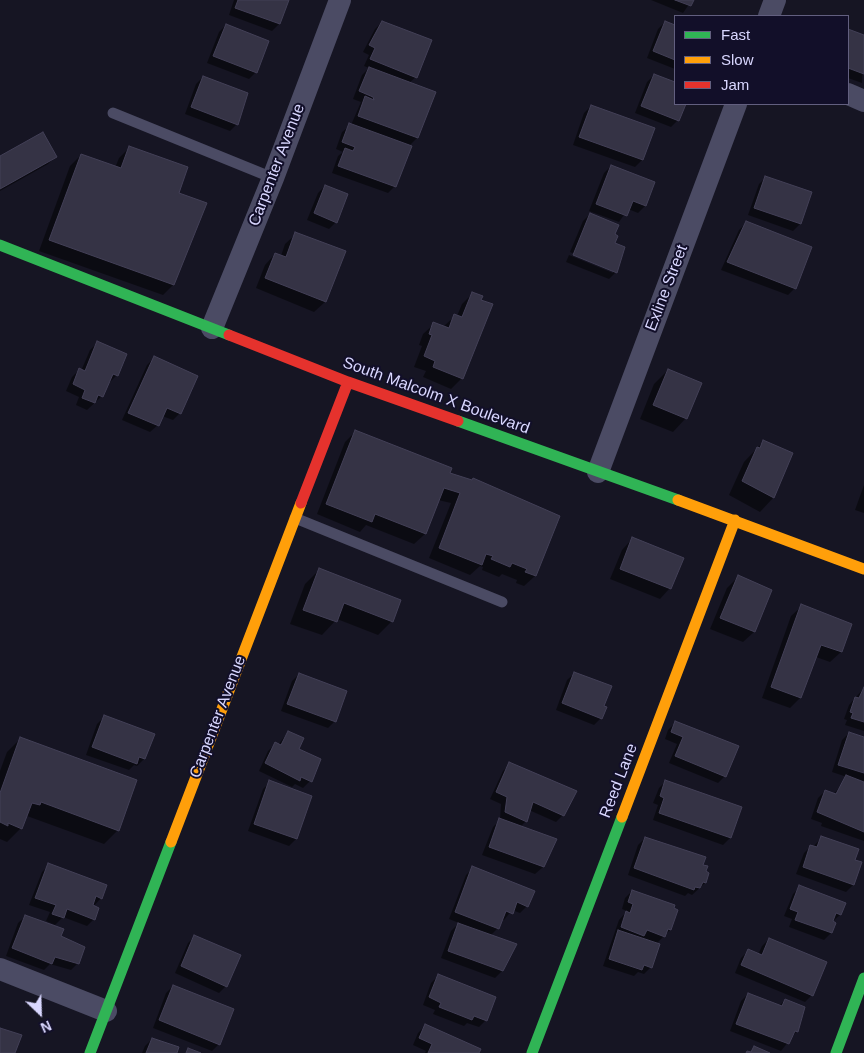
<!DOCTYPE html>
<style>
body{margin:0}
#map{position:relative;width:864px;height:1053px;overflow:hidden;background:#161523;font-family:Helvetica,sans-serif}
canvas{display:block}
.legend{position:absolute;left:674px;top:15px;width:175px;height:90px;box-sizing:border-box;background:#120f29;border:1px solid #625f7f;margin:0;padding:6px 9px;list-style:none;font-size:15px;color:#d9d7ff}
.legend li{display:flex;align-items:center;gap:10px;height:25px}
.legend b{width:25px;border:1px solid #625f7f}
.north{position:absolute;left:15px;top:988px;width:50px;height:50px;-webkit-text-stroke:4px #120f29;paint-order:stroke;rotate:156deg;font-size:14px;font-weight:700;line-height:20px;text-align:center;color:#d9d7ff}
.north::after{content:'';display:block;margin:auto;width:18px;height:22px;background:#d9d7ff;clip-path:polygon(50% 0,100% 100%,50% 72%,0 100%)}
</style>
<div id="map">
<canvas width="864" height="1053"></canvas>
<ul class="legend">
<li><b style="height:6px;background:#30b455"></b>Fast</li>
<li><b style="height:6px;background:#ff9f0a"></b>Slow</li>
<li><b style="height:6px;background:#e5322d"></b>Jam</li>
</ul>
<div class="north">N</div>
</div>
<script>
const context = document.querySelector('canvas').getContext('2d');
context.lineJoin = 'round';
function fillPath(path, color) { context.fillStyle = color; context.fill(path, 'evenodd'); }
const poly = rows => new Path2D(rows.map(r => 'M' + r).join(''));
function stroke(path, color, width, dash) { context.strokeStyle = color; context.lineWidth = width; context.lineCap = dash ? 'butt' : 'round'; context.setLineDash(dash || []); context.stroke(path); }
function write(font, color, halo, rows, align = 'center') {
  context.font = font + ' Helvetica,sans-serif'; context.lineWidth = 4; context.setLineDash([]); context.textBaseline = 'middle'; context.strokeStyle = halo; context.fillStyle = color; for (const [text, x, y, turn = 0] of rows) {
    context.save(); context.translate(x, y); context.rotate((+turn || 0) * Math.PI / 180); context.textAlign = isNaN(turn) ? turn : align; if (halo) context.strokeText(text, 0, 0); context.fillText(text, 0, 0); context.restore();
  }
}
const shadow = poly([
 [234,0,288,0,279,24,272,31,229,15],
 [651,0,692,0,683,13],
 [382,22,416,77,409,83,434,93,417,138,409,146,395,186,388,193,332,173,338,156,343,152,336,149,342,132,351,125,361,102,353,99,362,75,369,68,364,66,369,55,363,52,375,29],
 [665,22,675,26,675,69,647,58,658,29],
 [226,25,256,72,249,79,207,63,219,32],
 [848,30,864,37,862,83,848,78],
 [654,75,675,84,675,104,685,104,678,120,671,127,635,113,647,82],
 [203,77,237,124,230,131,185,114,196,84],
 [591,106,642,160,635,167,573,145,584,113],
 [130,147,177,194,173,285,163,295,39,251,70,166,81,155,115,168,119,158],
 [55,157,48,164,0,191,0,158],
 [611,166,653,183,645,206,638,213,628,209,619,222,589,211,604,173],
 [766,177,811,193,800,224,793,231,748,215,759,184],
 [325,186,336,222,329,229,307,220,318,193],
 [590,214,613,235,616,272,609,279,566,262,569,255,613,273,613,270,570,252,583,221],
 [746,223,795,288,788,295,721,270,739,230],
 [296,234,344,252,325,302,314,312,256,288,265,265,275,254,281,256,285,244],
 [473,293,462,378,451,389,423,377,426,371,414,367,422,346,419,345,423,334,434,324,444,326,455,316,457,316,462,304],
 [97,343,117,375,110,382,108,382,102,396,87,410,76,405,79,397,66,391,72,377,79,370,81,371,90,350],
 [154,358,180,413,173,420,162,416,158,425,150,432,122,420,147,365],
 [668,370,686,418,673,432,640,419,654,384],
 [356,431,448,473,558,516,535,576,524,586,516,583,517,580,502,574,499,577,482,570,483,567,480,566,470,575,429,558,451,503,438,500,425,534,414,544,366,525,360,532,317,514,345,442],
 [764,441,792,454,773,498,760,512,729,495,744,462],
 [864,485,864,513,855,510],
 [632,539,670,588,660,599,610,579,622,550],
 [319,570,392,621,378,635,337,619,322,635,290,624,305,584],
 [738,577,771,590,754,632,743,642,710,629,727,588],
 [802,606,850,625,841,652,830,662,816,657,800,698,790,708,762,698,791,616],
 [575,673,601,718,594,725,556,710,567,680],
 [299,674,335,721,328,728,281,711,292,681],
 [864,688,864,731,845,725,847,720,844,719,849,705],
 [104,717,144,759,137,766,134,765,129,770,86,755,97,724],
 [675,723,725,776,718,783,669,763,677,744,665,739,668,730],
 [288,732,297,750,320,760,310,781,303,788,295,784,292,787,259,771,268,751,275,744,278,745],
 [849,733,864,738,864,841,821,826,822,823,811,819,818,798,825,791,834,794,847,777,832,772,842,740],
 [21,738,118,830,104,844,27,816,21,828,7,842,0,839,0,771,7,752],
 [510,764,563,815,556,822,529,810,526,821,520,827,555,840,543,867,535,874,482,855,493,827,500,820,501,804,490,799,503,771],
 [666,781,730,838,723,845,653,820,658,805,653,803,659,788],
 [270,782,296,839,289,846,248,831,263,789],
 [822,837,853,860,861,863,853,885,846,892,796,874,804,853,811,846,813,847],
 [645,838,702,866,704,872,708,873,705,883,692,895,688,893,685,896,628,875,638,845],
 [49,865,101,898,93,907,94,919,87,926,63,917,55,925,46,921,50,912,29,905,42,872],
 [473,868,527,906,520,913,512,910,504,920,501,919,498,928,490,936,502,971,495,978,441,958,451,931,459,923,449,919,466,875],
 [800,887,844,904,840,915,832,922,831,933,824,940,789,927,792,919,784,916,793,894],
 [632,891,670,930,656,944,651,967,644,974,638,972,634,976,603,966,619,920,627,911,622,909,625,898],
 [26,916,60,936,78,963,71,970,50,964,44,970,6,956,18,923],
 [195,936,226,986,219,993,175,973,188,943],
 [769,939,812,995,805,1002,735,973,741,958,748,951,758,955,762,946],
 [438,976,486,1020,479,1027,467,1023,464,1026,433,1014,435,1010,423,1005,431,983],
 [173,986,219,1044,212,1051,153,1028,166,993],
 [748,994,779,1006,785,1000,797,1031,781,1051,730,1031,741,1001],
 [425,1026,478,1053,425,1053,426,1051,413,1045,418,1033],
 [152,1039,175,1053,142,1053,145,1046]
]);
const building = poly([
 [238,0,289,0,280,24,235,8,238,0],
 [675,0,694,0,691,6,675,0],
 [382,21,432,40,417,78,370,59,375,48,369,45,382,21],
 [665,21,675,25,675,60,653,51,665,21],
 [226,24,269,41,257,73,213,56,226,24],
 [848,29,864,35,864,74,848,68,848,29],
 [369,67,436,92,418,138,358,116,365,96,374,100,373,97,359,91,369,67],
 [654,74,675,82,675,104,686,104,679,121,641,106,654,74],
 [203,76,248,93,238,125,191,107,203,76],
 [591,105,655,128,643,160,579,137,591,105],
 [349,123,412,146,396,187,338,166,345,148,353,151,355,147,342,142,349,123],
 [43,132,57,157,0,189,0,156,43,132],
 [129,146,188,167,179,193,207,203,174,285,49,240,81,154,121,168,129,146],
 [611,165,655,182,646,206,633,201,627,216,596,204,611,165],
 [765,176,812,192,801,224,754,208,765,176],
 [325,185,348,194,337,223,314,213,325,185],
 [590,213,619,225,615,234,618,236,615,243,625,247,617,273,573,255,590,213],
 [746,221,812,247,796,289,727,262,746,221],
 [295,232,346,251,326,302,265,278,275,253,286,257,295,232],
 [472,292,483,296,481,300,493,304,463,379,433,367,435,361,424,356,432,335,429,334,433,322,449,328,454,314,462,317,472,292],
 [97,341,127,354,118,376,113,374,103,397,98,395,95,403,82,398,85,390,73,384,79,368,85,371,97,341],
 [154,356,198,376,181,414,167,408,159,426,128,413,154,356],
 [668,369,702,383,687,419,653,405,668,369],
 [355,430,452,468,450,473,472,480,473,478,560,516,536,576,525,572,527,569,512,563,510,567,491,559,493,556,486,554,482,565,439,548,460,493,444,488,426,534,375,514,372,522,326,504,355,430],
 [763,440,793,453,774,498,742,481,757,447,760,448,763,440],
 [632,537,684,558,671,589,620,569,632,537],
 [319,568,401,600,393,622,344,603,337,622,303,610,319,568],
 [738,575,772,590,755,632,720,618,738,575],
 [801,604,852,624,842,652,821,645,801,698,771,687,801,604],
 [574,672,612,686,604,706,607,707,602,719,562,703,574,672],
 [299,673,347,691,336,722,287,704,299,673],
 [864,687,864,722,851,718,853,713,850,712,855,697,859,698,864,687],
 [104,715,155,734,145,759,139,757,137,764,92,747,104,715],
 [675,721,739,746,726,777,675,756,683,737,671,732,675,721],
 [288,731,304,738,299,749,321,759,312,782,301,777,300,781,265,763,275,742,281,745,288,731],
 [849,732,864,737,864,773,838,765,849,732],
 [20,737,137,780,119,831,41,802,40,805,32,803,22,829,8,823,8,826,0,822,0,793,20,737],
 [509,762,577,791,564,816,533,802,527,822,505,812,507,797,496,792,509,762],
 [846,775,864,782,864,832,817,812,825,790,836,794,846,775],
 [269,780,312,796,297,839,254,824,269,780],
 [665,780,742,807,731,838,659,813,664,798,660,796,665,780],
 [499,818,557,839,544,867,489,847,499,818],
 [821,836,859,849,855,860,862,862,854,885,803,867,810,845,817,847,821,836],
 [645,837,706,857,703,865,708,866,706,871,709,873,706,883,703,882,700,888,695,887,694,890,634,868,645,837],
 [48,863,107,885,102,899,96,896,93,905,99,908,95,920,67,909,64,918,52,914,56,905,35,898,48,863],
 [472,866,535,891,528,907,517,902,513,914,506,911,499,929,455,912,472,866],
 [799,885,846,903,841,915,836,913,833,921,836,923,832,933,795,920,798,912,790,909,799,885],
 [632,890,675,905,674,908,678,910,671,930,668,929,665,937,647,930,644,936,621,927,626,911,630,913,633,904,628,902,632,890],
 [25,915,64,929,61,936,85,947,79,964,55,957,52,964,12,948,25,915],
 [458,923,517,944,503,971,448,951,458,923],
 [618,930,660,944,652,968,644,965,642,970,609,959,618,930],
 [194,935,241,955,227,987,181,966,194,935],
 [769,938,827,962,813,996,741,965,748,949,762,955,769,938],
 [438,974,496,997,487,1021,474,1016,472,1020,439,1007,441,1003,429,997,438,974],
 [173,985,234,1009,220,1045,159,1020,173,985],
 [748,993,782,1006,785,999,805,1007,798,1032,795,1031,789,1044,736,1024,748,993],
 [425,1024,481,1049,479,1053,428,1053,432,1044,419,1038,425,1024],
 [0,1028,22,1035,15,1053,0,1053,0,1028],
 [152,1038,179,1047,177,1053,146,1053,152,1038],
 [754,1046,770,1053,746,1053,747,1051,751,1052,754,1046],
 [188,1048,201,1053,186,1053,188,1048]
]);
const lane = poly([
 [113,113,273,178],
 [295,518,502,602]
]);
const street = poly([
 [769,16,775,0],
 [848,94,864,101],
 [212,328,273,178,340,0],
 [598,472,736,104],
 [0,969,106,1011]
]);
const fast = poly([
 [0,245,229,335],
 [458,421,678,500],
 [90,1053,171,842],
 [532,1053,622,817],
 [836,1053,864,978]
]);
const slow = poly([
 [678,500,864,569],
 [622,817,735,520],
 [171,842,301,503]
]);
const jam = poly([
 [229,335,348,382,458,421],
 [301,503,348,382]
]);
const streetNames = [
 ["Carpenter Avenue",277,165,-69],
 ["Exline Street",667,288,-69],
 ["South Malcolm X Boulevard",436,396,20],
 ["Carpenter Avenue",218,717,-69],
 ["Reed Lane",619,781,-69]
];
fillPath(shadow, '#0007');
fillPath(building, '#353345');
stroke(building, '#434057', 1);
stroke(lane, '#4b4b64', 11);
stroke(street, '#4b4b64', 22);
stroke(fast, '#30b455', 11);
stroke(slow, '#ff9f0a', 11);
stroke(jam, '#e5322d', 11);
write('16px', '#d9d7ff', '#120f29', streetNames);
</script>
